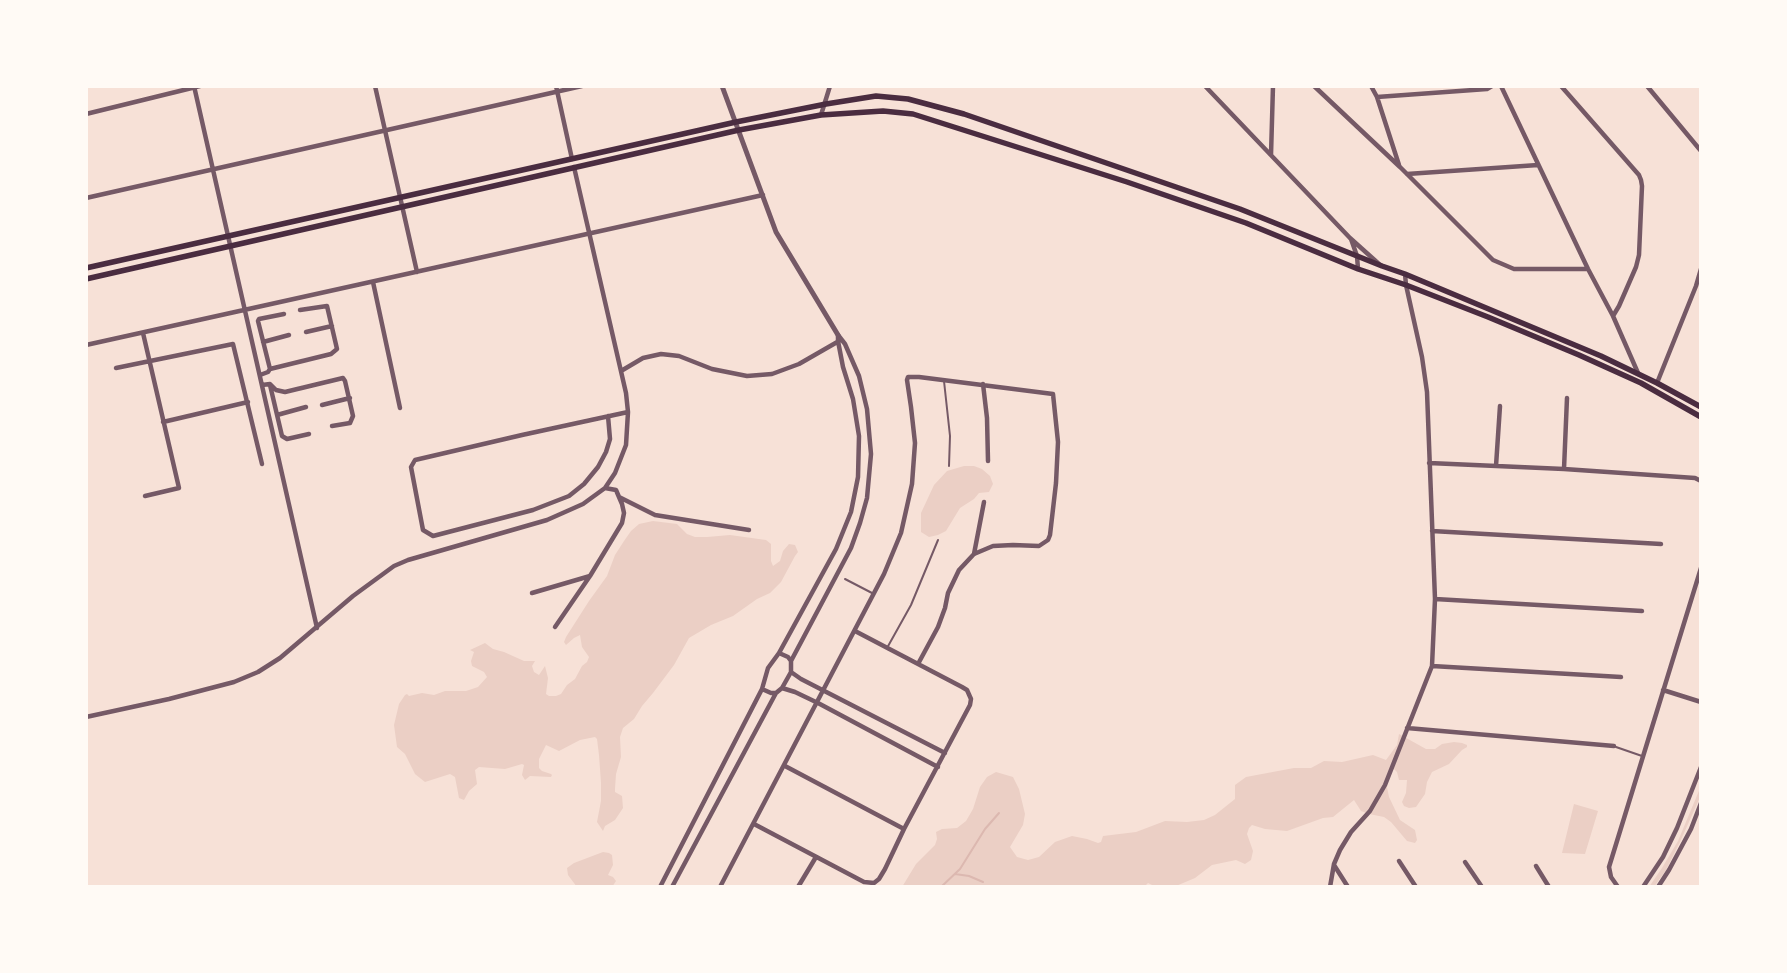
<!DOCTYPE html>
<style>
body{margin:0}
#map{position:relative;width:1787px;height:973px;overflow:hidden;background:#f7e1d7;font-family:"Crimson Pro",serif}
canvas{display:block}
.frame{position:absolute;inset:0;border:88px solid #fffaf5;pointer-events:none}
</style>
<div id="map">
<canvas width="1787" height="973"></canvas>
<div class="frame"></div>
</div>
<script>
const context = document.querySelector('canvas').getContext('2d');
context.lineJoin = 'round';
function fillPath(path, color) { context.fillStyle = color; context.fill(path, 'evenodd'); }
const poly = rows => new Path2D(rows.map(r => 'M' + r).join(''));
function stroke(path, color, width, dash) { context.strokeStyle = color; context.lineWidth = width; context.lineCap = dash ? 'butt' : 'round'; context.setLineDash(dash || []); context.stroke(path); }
const green = poly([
 [964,466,974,466,982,469,990,476,993,484,989,492,979,493,974,499,960,508,946,531,938,535,929,537,921,532,921,513,934,485,947,471],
 [653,521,677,524,687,534,695,537,707,537,730,535,766,540,771,544,771,561,773,566,780,561,783,551,789,544,795,545,798,552,795,556,781,582,770,593,757,599,733,616,711,625,689,638,674,665,653,693,642,706,634,719,623,728,620,737,621,757,616,774,615,789,615,792,622,796,623,808,615,820,605,826,603,831,597,822,601,801,601,783,599,755,597,739,595,737,580,740,559,751,546,745,539,759,539,768,542,771,551,774,552,775,551,777,530,776,525,780,522,775,524,765,522,764,505,769,479,767,475,770,477,784,469,791,464,800,459,798,455,777,450,774,425,782,415,774,405,754,397,747,394,725,399,704,405,695,407,694,409,696,422,693,434,695,445,691,466,691,478,687,487,677,484,672,472,666,471,661,474,652,470,650,485,643,493,649,504,652,524,661,535,661,532,666,534,672,539,675,545,666,548,678,546,694,549,696,556,696,561,694,567,685,575,679,582,666,587,662,589,657,582,647,580,635,574,638,566,645,564,642,566,637,589,601,607,576,615,555,624,541,631,531,639,524],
 [1399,734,1426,749,1435,749,1442,744,1454,742,1462,743,1467,745,1467,747,1462,750,1449,764,1432,772,1427,782,1425,794,1416,807,1409,808,1404,806,1402,802,1406,793,1407,780,1399,780,1397,772,1394,769,1390,771,1388,777,1387,787,1389,797,1400,820,1415,830,1417,840,1415,843,1407,841,1391,822,1384,817,1369,814,1361,811,1354,800,1333,817,1323,818,1287,831,1265,829,1252,825,1249,828,1247,834,1253,851,1251,860,1245,864,1236,860,1212,865,1195,878,1176,886,1156,887,1148,883,1144,887,902,887,916,864,935,845,937,839,936,832,942,829,957,828,966,821,973,809,980,787,987,777,996,772,1013,777,1019,789,1025,814,1023,825,1010,847,1017,857,1028,860,1039,857,1055,842,1072,836,1087,839,1098,843,1101,842,1103,836,1136,832,1165,821,1187,822,1204,820,1215,815,1235,799,1235,785,1246,777,1294,768,1311,768,1324,761,1342,762,1373,755,1386,760,1397,745],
 [1701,786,1701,795,1680,842,1666,870,1654,887,1649,887,1662,868,1678,841],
 [1574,804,1598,811,1585,854,1562,853],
 [603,852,609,853,612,855,613,865,608,875,613,877,616,881,612,887,577,887,568,875,567,868,574,863]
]);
const stream = poly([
 [955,874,969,876,983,882],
 [941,887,960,869,985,829,999,813]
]);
const service = poly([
 [944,381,950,436,949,466],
 [845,579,872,593],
 [887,648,911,605,938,540],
 [1616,747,1642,756]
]);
const minor = poly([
 [194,86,317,628],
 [375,86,417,272],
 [556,86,572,159],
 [1205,86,1350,238,1379,264],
 [1314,86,1400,167,1493,260,1514,269,1588,269],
 [1371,86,1377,97,1399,165],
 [1501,86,1588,269,1613,316,1638,373],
 [1561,86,1639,175,1641,180,1642,186,1639,255,1636,267,1619,306,1613,316],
 [1647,86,1701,151],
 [1377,97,1487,89,1492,86],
 [86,114,200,86],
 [821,115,830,86],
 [1271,155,1273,86],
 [1407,174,1538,165],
 [86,198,582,86],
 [1351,239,1357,256,1358,269],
 [373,282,400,408],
 [306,332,332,326],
 [143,333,179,488,145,496],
 [263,342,289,335],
 [86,345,763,195],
 [116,368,233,344,262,464],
 [270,369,331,354,337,349,327,306,300,310],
 [621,371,643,358,661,354,679,356,712,369,747,376,772,374,799,364,839,341],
 [260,375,268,372,270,369,258,321,259,319,284,314],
 [1657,383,1696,286,1701,269],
 [983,384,987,418,988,461],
 [262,385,270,384,276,390,285,392,343,378,345,381,353,416,350,423,332,426],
 [270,385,282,436,287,439,309,434],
 [322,405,350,398],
 [277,415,306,407],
 [608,416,610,439,606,452,598,467,584,484,569,496,533,510,433,536,423,530,411,467,415,460,522,435,628,412],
 [163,422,248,402],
 [1429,463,1564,469,1695,478,1701,481],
 [1496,466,1500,406],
 [1564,469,1567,398],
 [619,497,655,515,749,530],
 [1432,531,1661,544],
 [974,554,984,502],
 [532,593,590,576],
 [1435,599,1642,611],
 [555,627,590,576,622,523,624,513,622,504,616,490,605,488],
 [779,653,788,657,791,661],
 [1432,666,1621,677],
 [791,672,801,679,945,753],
 [782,688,795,692,818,703,938,767],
 [762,689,771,693,776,693],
 [1663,690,1701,702],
 [86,717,169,699,234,682,258,672,280,658,353,596,394,566,408,560,547,520,583,504,605,488,615,473,626,445,628,412,626,393,574,167],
 [1407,728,1614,746],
 [785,766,904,829],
 [754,824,864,882,874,883,879,879,885,869,904,829,970,705,971,699,967,690,962,687,855,631],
 [1399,861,1416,887],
 [1465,862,1482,887],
 [1334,865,1348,887],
 [1536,866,1549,887],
 [660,887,762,689,768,668,779,653,836,549,851,512,858,477,859,436,853,399,843,367,838,341,838,335],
 [672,887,776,693,782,688,791,672,791,661,851,548,860,523,867,498,871,454,867,409,859,376,845,344,838,335],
 [720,887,884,574,901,533,912,484,915,443,911,407,907,380,908,377,919,377,1053,394,1058,442,1056,483,1050,535,1048,540,1039,546,1013,545,993,546,974,554,959,570,948,593,945,608,938,627,918,664],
 [798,887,816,857],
 [1330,887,1334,864,1340,850,1351,832,1370,811,1385,785,1432,666,1435,599,1427,392,1422,357,1406,285,1405,274],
 [1618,887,1611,877,1609,867,1701,568],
 [1643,887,1663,857,1677,828,1701,767],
 [1658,887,1669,870,1691,829,1701,803]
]);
const tertiary = poly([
 [722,86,776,232,838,335]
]);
const secondary = poly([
 [86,268,736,122,826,104,876,96,908,99,964,114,1240,209,1382,266,1405,274,1601,356,1657,383,1701,407],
 [86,279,739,130,821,115,883,111,913,114,1127,182,1246,223,1358,269,1406,285,1488,317,1579,355,1641,383,1701,417]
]);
fillPath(green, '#ebcfc5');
stroke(stream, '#dcb8b0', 2);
stroke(service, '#755966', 2);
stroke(minor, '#755966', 4.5);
stroke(tertiary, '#755966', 5);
stroke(secondary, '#4a2c40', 5.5);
</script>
